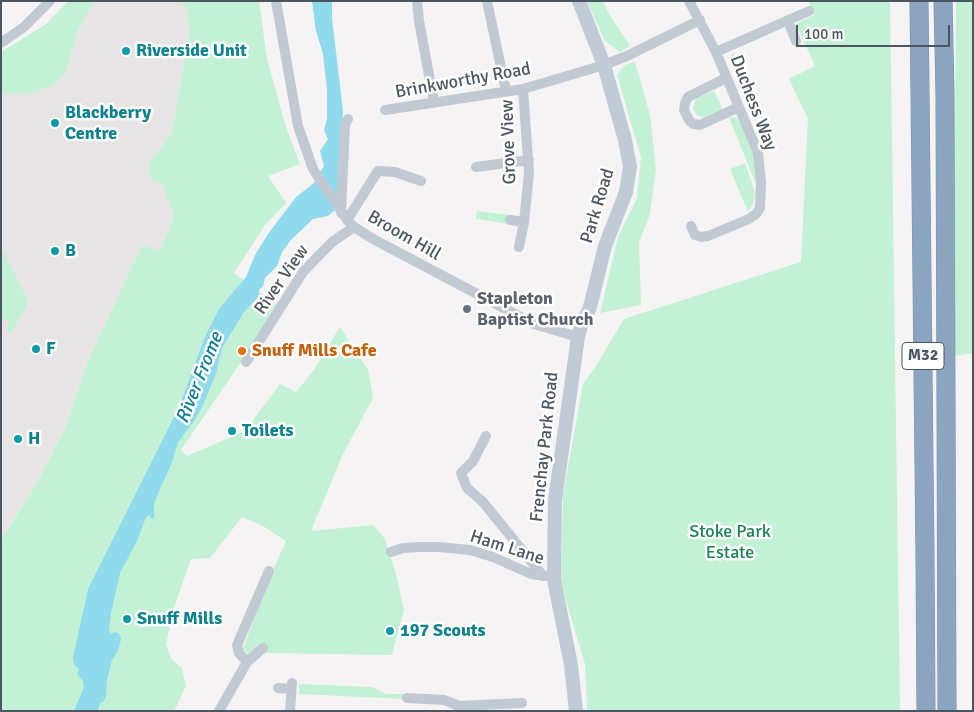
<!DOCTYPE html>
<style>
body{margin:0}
#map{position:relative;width:974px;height:712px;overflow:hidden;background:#f5f3f3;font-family:Signika,sans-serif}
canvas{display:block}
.frame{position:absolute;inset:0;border:2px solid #4a5661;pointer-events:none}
.scale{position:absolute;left:796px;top:25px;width:154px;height:22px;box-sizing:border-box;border:2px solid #4a5661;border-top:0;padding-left:6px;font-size:15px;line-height:18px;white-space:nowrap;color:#4a5661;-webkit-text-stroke:4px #fff;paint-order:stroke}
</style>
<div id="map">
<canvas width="974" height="712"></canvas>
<div class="frame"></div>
<div class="scale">100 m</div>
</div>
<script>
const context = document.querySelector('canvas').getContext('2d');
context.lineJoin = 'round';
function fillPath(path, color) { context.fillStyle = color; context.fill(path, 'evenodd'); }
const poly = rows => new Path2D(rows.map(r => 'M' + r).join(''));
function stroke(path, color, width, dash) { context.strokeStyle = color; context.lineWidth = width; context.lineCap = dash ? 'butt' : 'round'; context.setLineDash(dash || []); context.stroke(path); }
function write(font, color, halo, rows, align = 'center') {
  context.font = font + ' Signika,sans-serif'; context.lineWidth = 5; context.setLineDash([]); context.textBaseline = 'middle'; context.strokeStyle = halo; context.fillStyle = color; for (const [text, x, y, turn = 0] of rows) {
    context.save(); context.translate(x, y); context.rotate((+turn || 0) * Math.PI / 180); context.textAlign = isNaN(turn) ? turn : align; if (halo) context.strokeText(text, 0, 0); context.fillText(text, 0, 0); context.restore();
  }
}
const education = poly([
 [94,1,176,1,181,3,187,9,189,33,172,133,150,162,162,182,174,214,161,252,142,245,87,363,66,426,37,483,1,538,1,93,27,94,50,87,59,81,70,57,78,30]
]);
const green = poly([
 [68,1,94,1,78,30,66,70,59,81,50,87,27,94,1,93,1,52,45,25],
 [176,1,259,1,267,59,286,127,300,164,268,176,286,203,265,225,234,273,276,304,245,356,181,450,187,456,245,431,280,384,296,392,314,370,340,327,368,370,373,398,342,456,311,531,373,525,385,539,396,574,404,610,392,655,264,653,254,661,243,649,265,588,286,541,263,526,242,517,210,558,191,559,173,610,166,645,172,660,182,668,186,686,174,711,1,711,1,539,37,483,66,426,87,363,142,245,161,251,174,215,162,183,155,181,149,176,150,162,172,133,189,33,187,9,181,3],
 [587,1,603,1,609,14,630,46,620,52,605,41],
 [808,1,890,1,900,711,587,711,585,664,561,584,563,495,583,384,596,366,624,319,801,262,808,119,789,79,815,66,796,24,814,15],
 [956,1,973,1,973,353,954,356],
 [733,52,735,58,738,57,753,92,747,94,731,56],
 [635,62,650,115,656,169,650,214,639,243,641,305,600,313,618,237,637,198,641,157,617,75,625,65],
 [714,91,723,110,704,118,698,116,693,109,695,101,697,98],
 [729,117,733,117,740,120,755,150,757,187],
 [745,163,755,192,753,204,748,212,730,169],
 [477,211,511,215,510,224,476,219],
 [1,253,4,253,28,302,12,332,6,331,9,320,1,318],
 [299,684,372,687,386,694,404,694,404,699,299,694]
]);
const water = poly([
 [312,1,332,1,332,18,343,111,339,172,335,210,328,216,313,219,291,240,282,252,277,266,265,278,263,286,259,290,258,297,244,312,222,348,216,374,202,407,194,421,178,442,171,465,159,491,154,504,154,518,152,519,149,515,146,517,137,541,120,573,111,613,109,631,111,634,115,632,119,634,121,639,118,651,112,660,107,680,106,696,104,701,100,703,98,711,74,711,84,687,83,681,77,674,79,669,74,664,73,658,88,589,180,405,204,339,219,309,246,277,255,255,268,234,296,197,314,183,324,166,320,151,328,139,324,130,327,119,327,90,323,54,316,31]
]);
const minor = poly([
 [276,1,298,126,313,169,347,220,354,227,373,239,534,324,578,337],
 [417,1,419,21,434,102],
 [487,1,506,91],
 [689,1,716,52,758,153,761,182,760,208,756,214,749,219,708,236,701,237,695,235,691,226],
 [788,21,796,41],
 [1,43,24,27,50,1],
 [716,52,809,11],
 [726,78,688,97,685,103,684,110,689,120,693,124,700,125,739,107],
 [385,110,523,89,604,65,627,56,700,20],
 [476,167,529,160],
 [341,213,345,124,348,119],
 [347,220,378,171,395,172,421,181],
 [510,220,524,222],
 [519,247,524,222,529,173,523,89],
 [246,362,303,272,332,242,354,227],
 [486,436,473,461,461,473,467,488,483,502,543,576],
 [391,552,403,548,420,547,438,547,470,550,493,557,531,574,545,576],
 [247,662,239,653,237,645,269,571],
 [278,688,291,689],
 [407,698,444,700,459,706,459,711],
 [459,706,522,703],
 [219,711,247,662,263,648],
 [290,711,292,683]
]);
const secondary = poly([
 [576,711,571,665,554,580,555,500,578,337,582,322,589,310,592,299,605,246,626,192,630,167,625,140,604,65,579,1]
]);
const motorway = poly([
 [919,1,925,556,926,711],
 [943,1,945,94,947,711]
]);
const markers = [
 [126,51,5,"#0f9aa8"],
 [55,123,5,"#0f9aa8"],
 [55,251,5,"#0f9aa8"],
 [467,309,5,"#6b7280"],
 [36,349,5,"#0f9aa8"],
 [242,351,5,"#e8710a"],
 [232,431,5,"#0f9aa8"],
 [18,439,5,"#0f9aa8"],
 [127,619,5,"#0f9aa8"],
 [390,631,5,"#0f9aa8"]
];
const shields = [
 [923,356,42]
];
const shieldNames = [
 ["M32",923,356]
];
const cultureNames = [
 ["Riverside Unit",136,51],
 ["Blackberry",65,113],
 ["Centre",65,134],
 ["B",65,251],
 ["F",46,349],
 ["Toilets",242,431],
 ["H",28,439],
 ["Snuff Mills",137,619],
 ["197 Scouts",400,631]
];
const streetNames = [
 ["Brinkworthy Road",463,81,-10],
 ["Duchess Way",753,103,69],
 ["Grove View",509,142,-92],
 ["Park Road",598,206,-73],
 ["Broom Hill",404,236,30],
 ["River View",282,280,-55],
 ["Frenchay Park Road",545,447,-84],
 ["Ham Lane",507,548,18]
];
const worshipNames = [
 ["Stapleton",477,299],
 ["Baptist Church",477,320]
];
const foodNames = [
 ["Snuff Mills Cafe",252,351]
];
const parkNames = [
 ["Stoke Park",730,532],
 ["Estate",730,553]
];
const waterNames = [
 ["River Frome",200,378,-68]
];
fillPath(education, '#e6e4e5');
fillPath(green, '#c3f1d5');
fillPath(water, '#90daee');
stroke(motorway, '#7690ad', 19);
stroke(minor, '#c1cad2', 10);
stroke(secondary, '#c1cbd6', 14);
stroke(motorway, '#8ba5c1', 18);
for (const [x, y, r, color] of markers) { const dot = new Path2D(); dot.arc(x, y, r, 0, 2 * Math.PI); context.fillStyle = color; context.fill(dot); stroke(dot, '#fff', 2); }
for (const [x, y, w] of shields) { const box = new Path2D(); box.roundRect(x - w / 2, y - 13.5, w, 27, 4); context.fillStyle = '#fff'; context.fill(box); stroke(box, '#4a5661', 1); }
write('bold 16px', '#4a5661', null, shieldNames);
write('bold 18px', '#0d838f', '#fff', cultureNames, 'left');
write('18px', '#4a5661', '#fff', streetNames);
write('bold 18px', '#5b616d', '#fff', worshipNames, 'left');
write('bold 18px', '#c56008', '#fff', foodNames, 'left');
write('18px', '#17864f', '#fff', parkNames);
write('italic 19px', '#0c7c9b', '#fff', waterNames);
</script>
